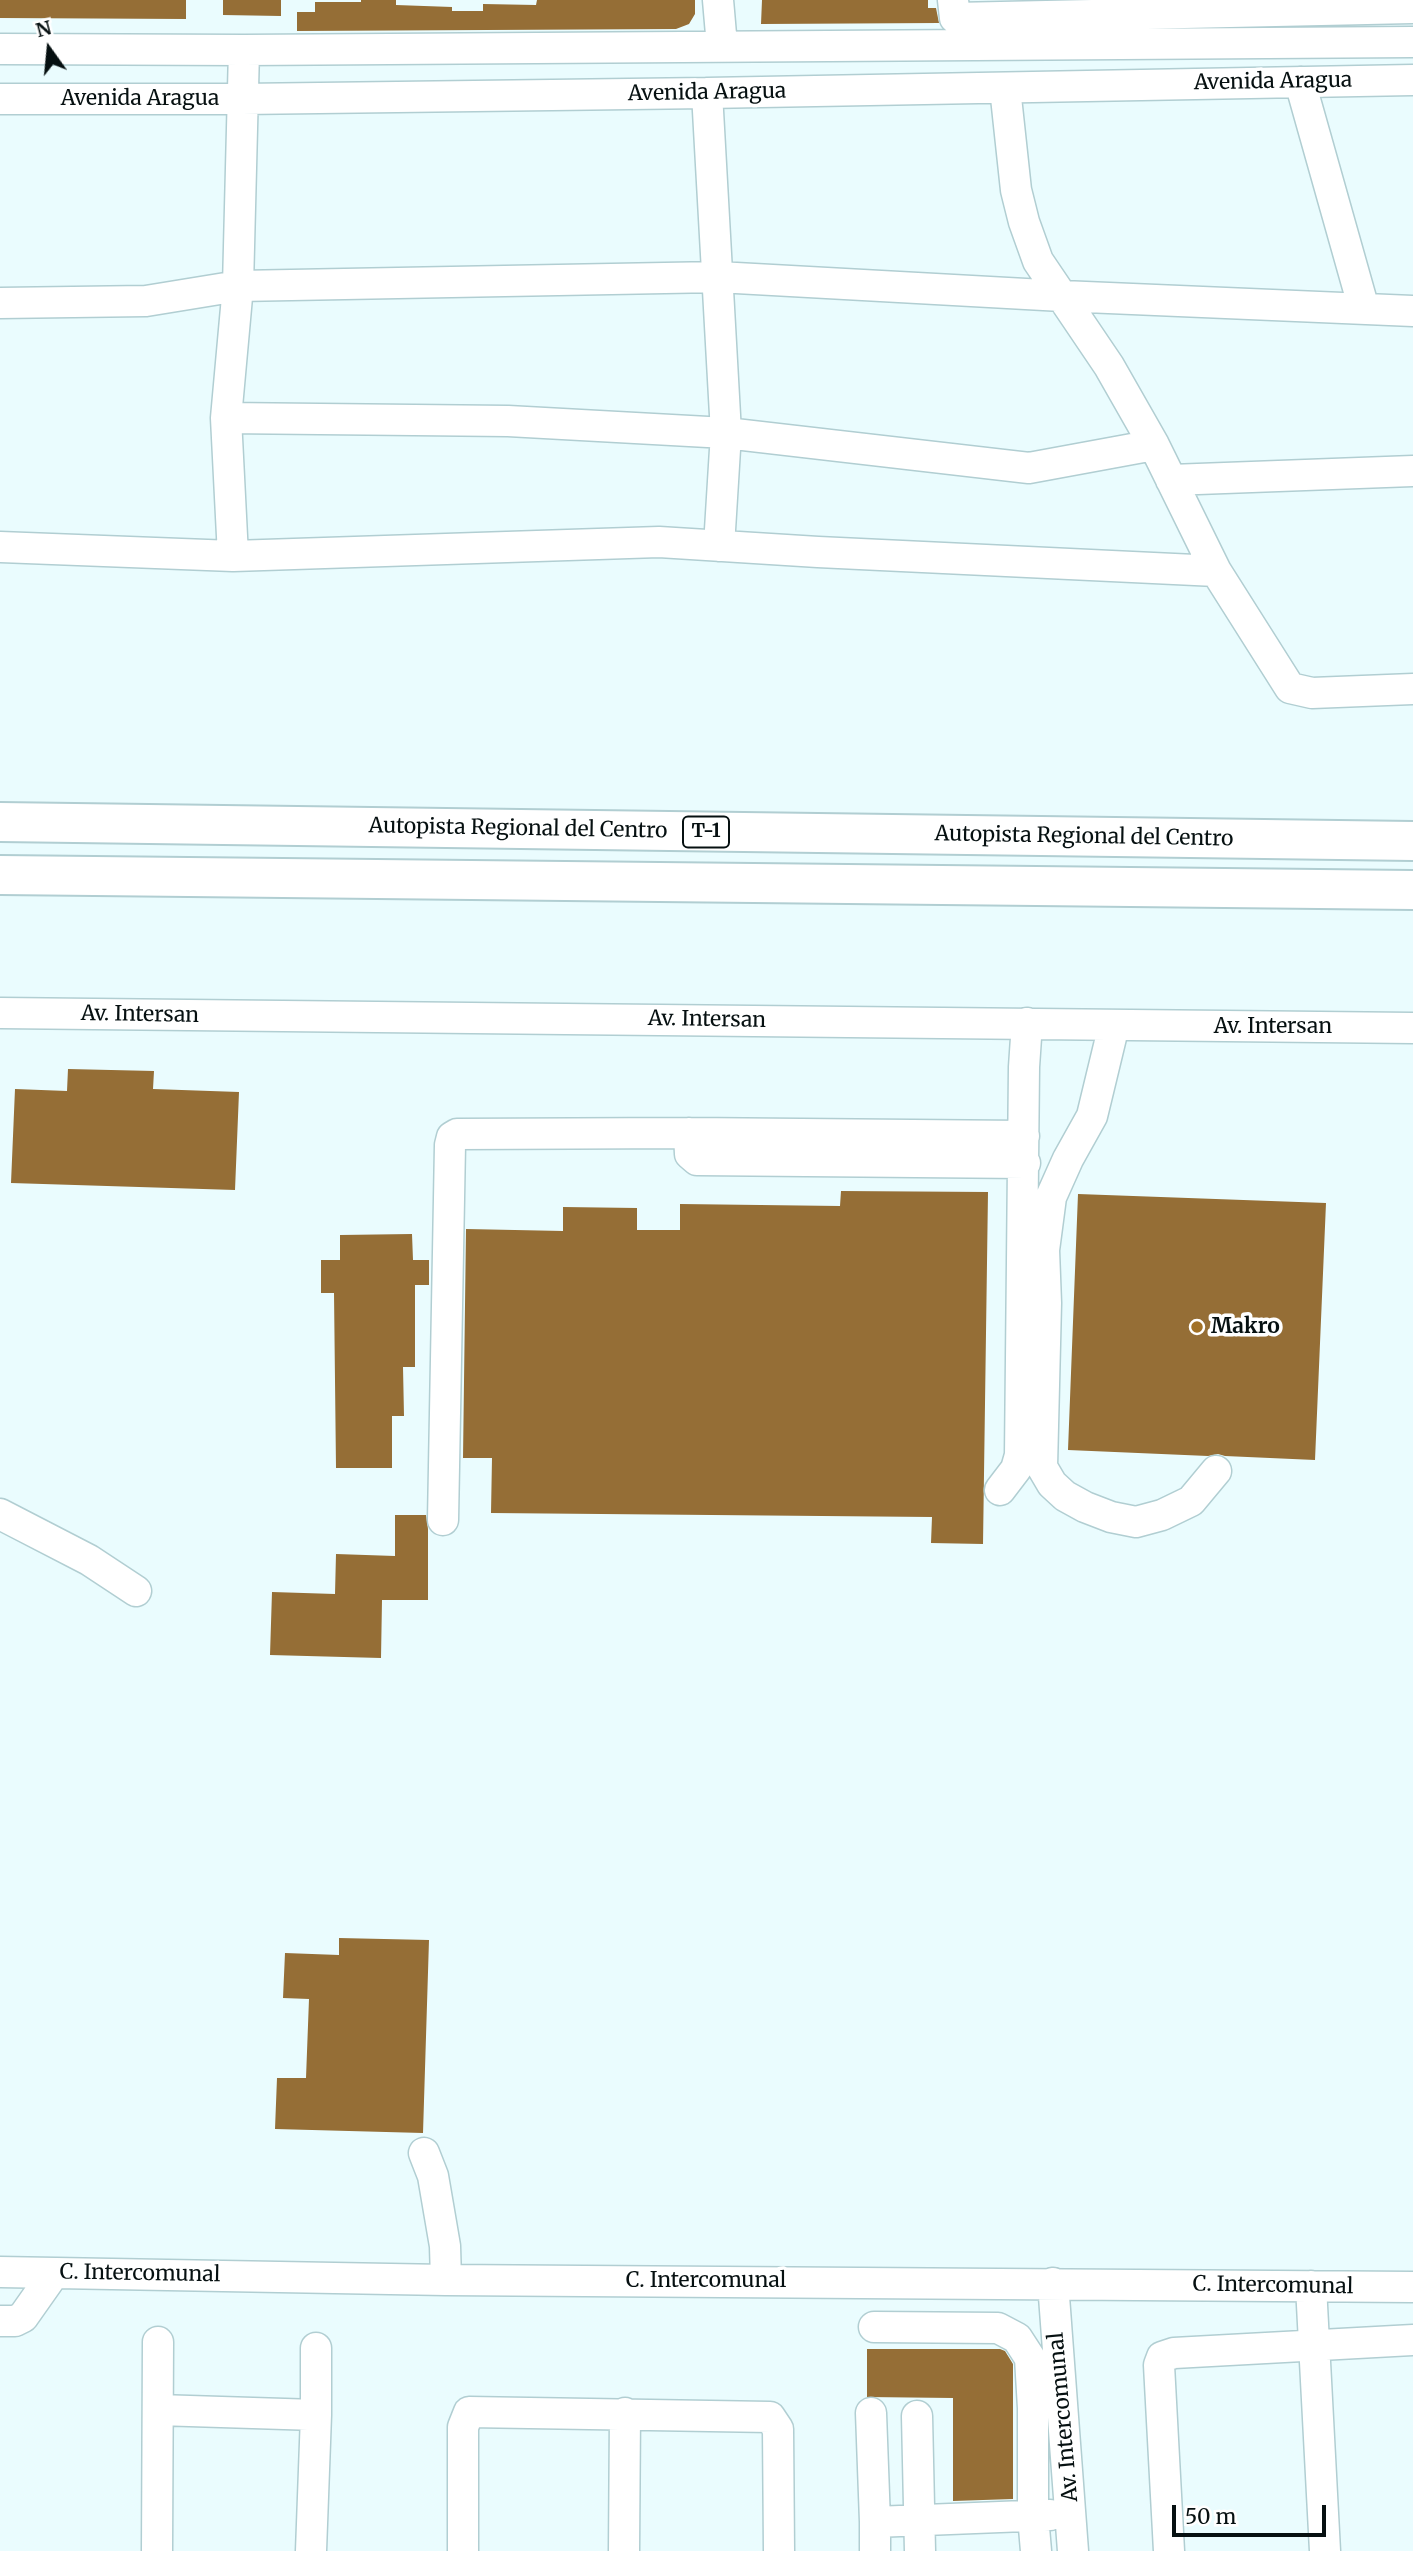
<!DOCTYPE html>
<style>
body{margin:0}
#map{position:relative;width:1413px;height:2551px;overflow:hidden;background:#eafcfe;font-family:Merriweather,serif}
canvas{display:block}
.north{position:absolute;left:14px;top:14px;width:70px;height:70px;-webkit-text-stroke:5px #fff;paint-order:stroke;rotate:345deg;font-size:19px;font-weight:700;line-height:28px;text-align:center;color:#061011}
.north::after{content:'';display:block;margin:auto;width:24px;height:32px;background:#061011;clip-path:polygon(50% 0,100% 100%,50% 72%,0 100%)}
.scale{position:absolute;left:1172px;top:2505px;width:154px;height:32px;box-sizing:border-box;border:4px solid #061011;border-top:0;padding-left:9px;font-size:21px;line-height:24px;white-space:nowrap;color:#061011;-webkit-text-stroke:5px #fff;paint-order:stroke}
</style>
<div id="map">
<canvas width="1413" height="2551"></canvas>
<div class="north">N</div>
<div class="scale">50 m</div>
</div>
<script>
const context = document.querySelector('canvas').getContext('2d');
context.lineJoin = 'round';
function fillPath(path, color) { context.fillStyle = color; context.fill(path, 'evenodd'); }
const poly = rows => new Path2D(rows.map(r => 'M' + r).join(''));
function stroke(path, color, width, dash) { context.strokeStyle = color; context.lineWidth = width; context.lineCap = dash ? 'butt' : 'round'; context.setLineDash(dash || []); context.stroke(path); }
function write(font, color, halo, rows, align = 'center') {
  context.font = font + ' Merriweather,serif'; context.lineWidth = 7; context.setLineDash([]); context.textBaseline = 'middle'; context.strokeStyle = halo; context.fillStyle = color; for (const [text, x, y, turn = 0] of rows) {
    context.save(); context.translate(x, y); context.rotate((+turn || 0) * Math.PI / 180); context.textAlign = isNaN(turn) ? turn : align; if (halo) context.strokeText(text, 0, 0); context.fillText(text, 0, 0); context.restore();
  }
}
const building = poly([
 [0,0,186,0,186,19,0,18],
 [223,0,281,0,281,16,223,15],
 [361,0,396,0,396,5,452,7,452,11,483,11,483,4,536,5,537,0,695,0,695,14,689,24,676,29,297,31,297,12,315,12,315,2,361,2],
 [762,0,928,0,928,8,936,8,939,23,761,24],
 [68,1069,154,1071,153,1089,239,1092,235,1190,11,1183,15,1089,67,1091],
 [841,1191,988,1192,983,1544,931,1543,932,1517,491,1513,492,1458,463,1458,466,1229,563,1231,563,1207,637,1208,637,1230,680,1230,680,1204,840,1206],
 [1078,1194,1326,1203,1315,1460,1225,1456,1218,1454,1208,1456,1068,1450],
 [412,1234,413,1260,429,1260,429,1285,415,1285,415,1367,403,1367,404,1416,392,1416,392,1468,336,1468,334,1293,321,1293,321,1260,340,1260,340,1235],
 [395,1515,426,1515,428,1529,428,1600,382,1600,381,1658,270,1655,272,1592,335,1594,336,1554,395,1556],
 [339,1938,429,1940,423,2133,275,2129,277,2078,306,2078,309,1999,283,1998,285,1953,339,1955],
 [867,2349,1000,2349,1005,2351,1013,2364,1013,2499,953,2501,953,2398,867,2397]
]);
const minor = poly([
 [718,0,722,46],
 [953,0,955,18,1413,8],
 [0,49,244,50,1413,42],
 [1300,82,1364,309],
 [1005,88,1016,190,1024,222,1038,261,1109,366,1154,445,1216,571,1290,688,1312,693,1413,689],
 [707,93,726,433,719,546],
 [0,99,242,99,707,93,1413,80],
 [0,303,146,301,238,286,718,277,1062,296,1413,311],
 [226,418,508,421,726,433,1029,468,1154,445],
 [1171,480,1413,471],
 [0,547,233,556,659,542,818,552,1216,571],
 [233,556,226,418,238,286,244,50],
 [0,1013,1413,1028],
 [1114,1025,1092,1116,1068,1159,1051,1197,1044,1250,1046,1303,1042,1467,1052,1484,1065,1496,1085,1507,1111,1517,1136,1522,1162,1515,1191,1501,1216,1471],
 [689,1133,690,1154,697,1160,1025,1163],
 [1000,1490,1016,1469,1020,1455,1024,1067,1027,1023],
 [0,1514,89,1560,136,1591],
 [443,1520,450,1145,452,1137,457,1134,689,1133,1024,1136],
 [424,2153,433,2176,445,2246,446,2280],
 [0,2272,446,2280,1413,2287],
 [1053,2283,1073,2551],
 [1311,2286,1325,2551],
 [0,2321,15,2321,23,2317,54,2273],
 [874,2327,998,2328,1017,2338,1030,2358,1033,2408,1033,2516,1036,2551],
 [158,2410,316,2415],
 [871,2413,875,2522],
 [917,2416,920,2551],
 [157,2551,158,2342],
 [311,2551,316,2415,316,2348],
 [463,2551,463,2427,469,2412,770,2417,778,2429,779,2551],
 [624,2551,625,2413],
 [875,2551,875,2522,1050,2515],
 [1169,2551,1159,2365,1162,2357,1174,2353,1413,2340]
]);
const highway = poly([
 [0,822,1413,841],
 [0,875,1413,890]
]);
const markers = [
 [1197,1327,7,"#a17025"]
];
const shields = [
 [706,832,46]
];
const shieldNames = [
 ["T-1",706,832]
];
const streetNames = [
 ["Avenida Aragua",1273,82,-1],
 ["Avenida Aragua",707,93,-1],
 ["Avenida Aragua",140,99],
 ["Autopista Regional del Centro",518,829,1],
 ["Autopista Regional del Centro",1084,837,1],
 ["Av. Intersan",140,1015,1],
 ["Av. Intersan",707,1020,1],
 ["Av. Intersan",1273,1027],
 ["C. Intercomunal",140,2274,1],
 ["C. Intercomunal",706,2281],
 ["C. Intercomunal",1273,2286,1],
 ["Av. Intercomunal",1064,2417,-95]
];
const poiNames = [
 ["Makro",1211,1327]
];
fillPath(building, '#956e36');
stroke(minor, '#b1ced2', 33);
stroke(highway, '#b1ced2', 42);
stroke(minor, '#fff', 30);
stroke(highway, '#fff', 38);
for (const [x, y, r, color] of markers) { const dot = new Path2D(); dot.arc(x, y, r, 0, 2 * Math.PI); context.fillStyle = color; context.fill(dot); stroke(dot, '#fff', 2.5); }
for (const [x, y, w] of shields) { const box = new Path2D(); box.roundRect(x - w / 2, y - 15.5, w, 31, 5); context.fillStyle = '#fff'; context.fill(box); stroke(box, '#061011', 2); }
write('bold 19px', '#061011', null, shieldNames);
write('21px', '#061011', '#fff', streetNames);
write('bold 21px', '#061011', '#fff', poiNames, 'left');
</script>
